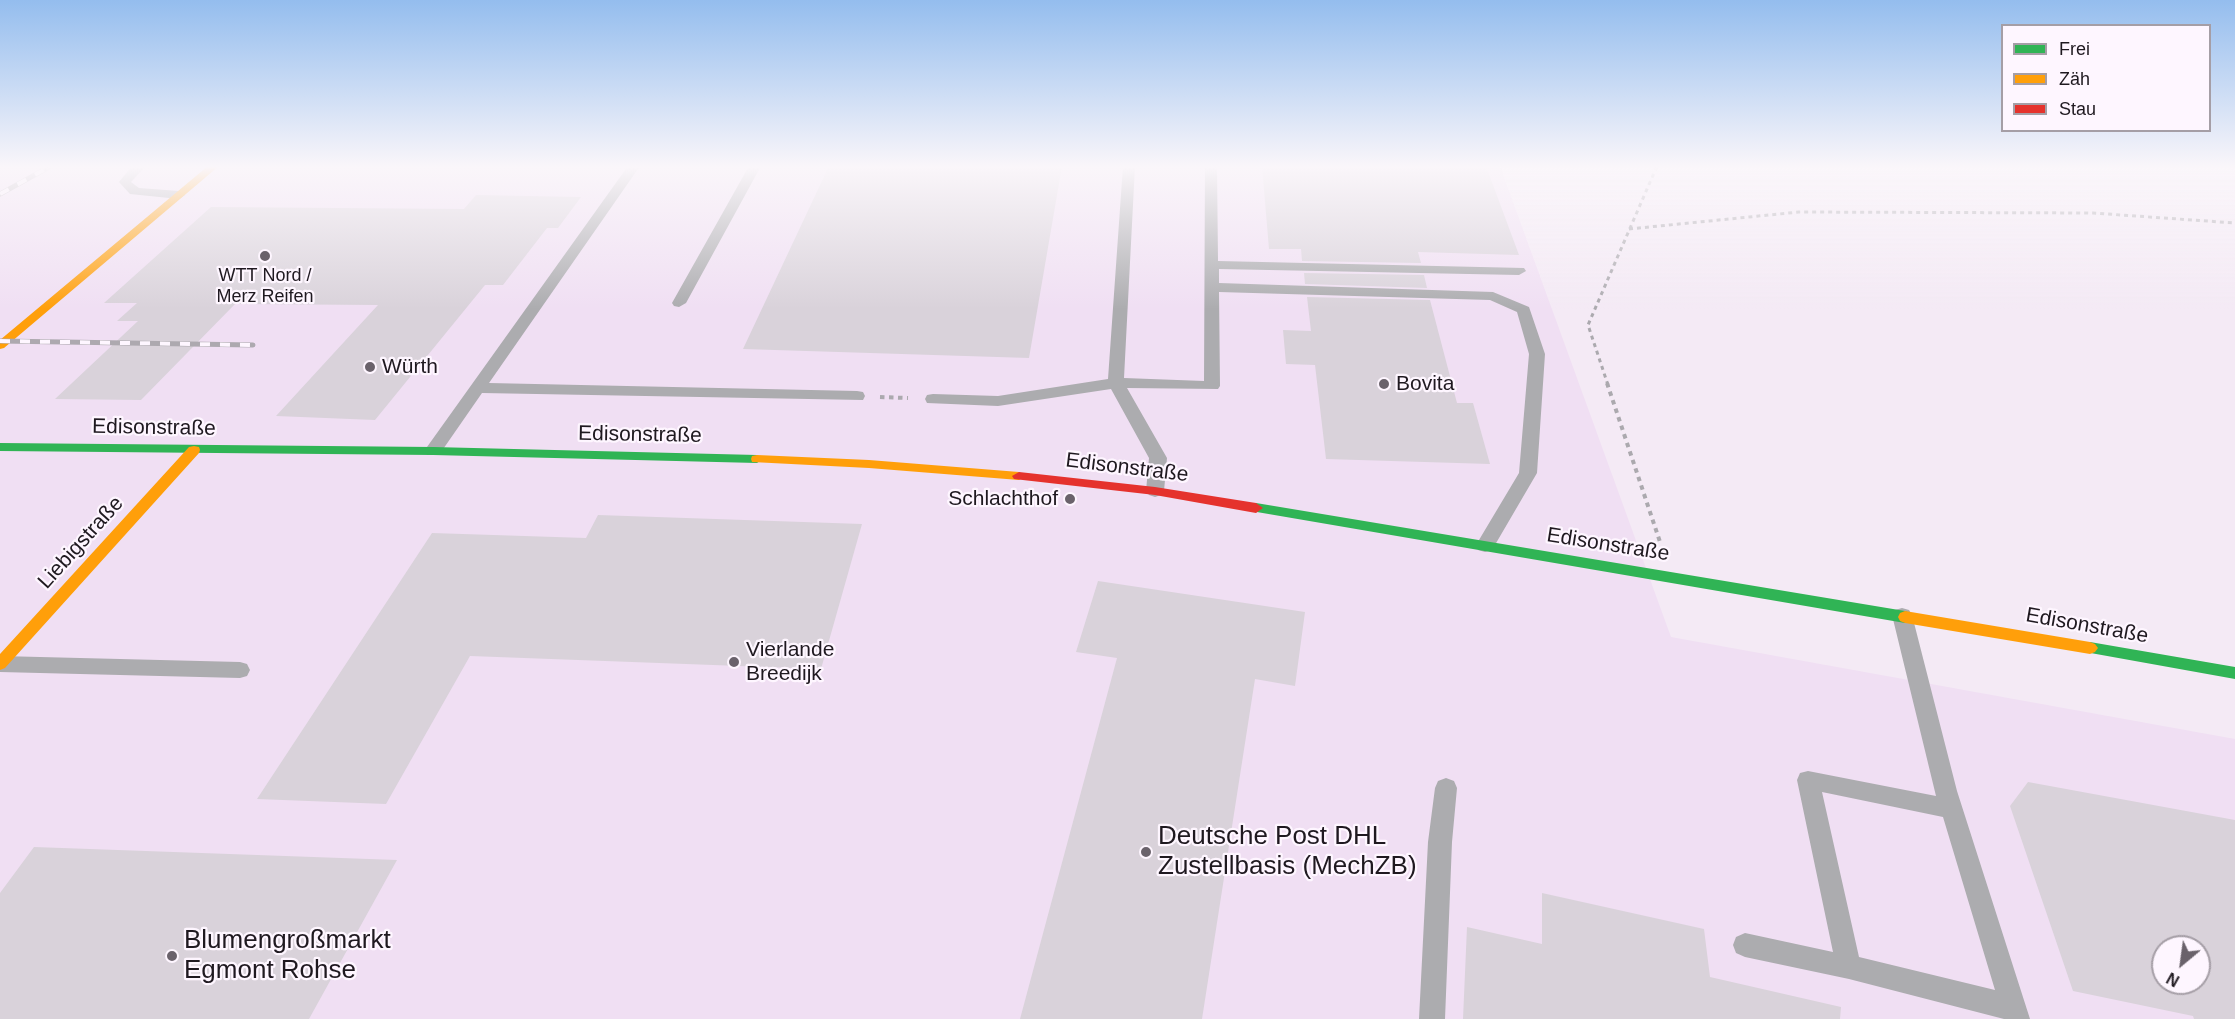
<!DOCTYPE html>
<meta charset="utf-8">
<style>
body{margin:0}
#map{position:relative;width:2235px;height:1019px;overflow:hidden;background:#f4eaf5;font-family:Helvetica,sans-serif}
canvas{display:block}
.legend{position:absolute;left:2001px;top:24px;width:210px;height:108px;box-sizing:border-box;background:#fef6ff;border:2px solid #a59ea6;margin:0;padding:8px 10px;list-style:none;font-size:18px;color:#1f1920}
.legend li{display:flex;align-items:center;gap:12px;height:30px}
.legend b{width:30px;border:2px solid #a59ea6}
.north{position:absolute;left:2151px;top:935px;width:60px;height:60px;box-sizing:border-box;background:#fef6ff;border:2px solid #a59ea6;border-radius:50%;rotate:209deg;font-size:16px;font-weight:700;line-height:24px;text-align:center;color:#1f1920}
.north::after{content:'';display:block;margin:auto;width:21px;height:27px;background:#6a626b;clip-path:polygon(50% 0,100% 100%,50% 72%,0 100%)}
</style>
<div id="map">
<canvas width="2235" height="1019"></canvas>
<ul class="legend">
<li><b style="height:8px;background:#30b455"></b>Frei</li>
<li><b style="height:8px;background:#ff9f0a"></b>Zäh</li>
<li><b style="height:8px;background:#e5322d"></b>Stau</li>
</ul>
<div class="north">N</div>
</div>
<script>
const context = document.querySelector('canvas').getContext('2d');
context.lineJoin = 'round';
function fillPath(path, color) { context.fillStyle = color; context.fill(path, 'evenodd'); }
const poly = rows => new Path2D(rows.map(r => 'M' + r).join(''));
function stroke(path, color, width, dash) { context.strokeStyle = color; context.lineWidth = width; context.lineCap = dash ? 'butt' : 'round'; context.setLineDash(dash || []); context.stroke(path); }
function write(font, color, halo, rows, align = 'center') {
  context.font = font + ' Helvetica,sans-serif'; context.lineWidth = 4.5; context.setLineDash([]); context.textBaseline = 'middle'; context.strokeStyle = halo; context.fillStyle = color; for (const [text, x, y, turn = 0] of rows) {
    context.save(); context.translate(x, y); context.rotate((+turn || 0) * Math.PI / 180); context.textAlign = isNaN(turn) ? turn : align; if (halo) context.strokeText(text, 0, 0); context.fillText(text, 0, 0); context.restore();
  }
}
const built = poly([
 [0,166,1500,166,1671,637,2235,739,2235,1019,0,1019],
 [2163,947,2199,947,2199,983,2163,983]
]);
const building = poly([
 [829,166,1062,166,1029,358,743,349],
 [1262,166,1486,166,1519,255,1418,252,1421,263,1302,261,1301,249,1269,249],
 [476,195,581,197,558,228,547,228,503,285,485,285,375,420,276,416,378,305,235,304,141,400,55,399,138,321,117,321,137,303,104,303,211,207,464,209],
 [1304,273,1424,275,1427,288,1305,284],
 [1307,297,1430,300,1457,403,1473,403,1490,464,1326,459,1315,365,1286,364,1283,330,1311,331],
 [598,515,862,524,821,669,470,656,386,804,257,799,432,533,586,538],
 [1098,581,1305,612,1295,686,1255,679,1202,1019,1020,1019,1117,658,1076,652],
 [2028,782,2235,820,2235,1019,2194,1019,2193,1016,2073,991,2010,806],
 [2163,947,2199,947,2199,983,2163,983],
 [34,847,397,860,309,1019,0,1019,0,893],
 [1542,893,1704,929,1710,977,1841,1007,1840,1019,1463,1019,1467,927,1542,944]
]);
const pathFar1 = poly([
 [1629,229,1799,212,2093,213,2235,223],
 [1608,385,1588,325,1657,166]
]);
const path = poly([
 [1607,383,1661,545],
 [880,397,908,398]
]);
const lane = poly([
 [132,166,146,166,131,182,139,188,179,191,185,195,179,199,130,194,119,182,132,166],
 [628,166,640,166,489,383,857,391,863,392,865,396,863,400,482,393,439,455,427,455,424,451,427,447,628,166],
 [749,166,761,166,686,303,679,307,674,306,672,303,749,166],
 [1123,166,1135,166,1124,378,1204,381,1205,166,1217,166,1218,261,1524,268,1526,271,1519,275,1219,269,1219,283,1493,292,1529,307,1545,354,1537,473,1492,550,1485,552,1478,550,1476,545,1519,473,1529,354,1517,312,1490,300,1219,292,1220,386,1218,389,1127,388,1167,458,1164,491,1161,495,1155,497,1149,495,1146,491,1149,458,1111,389,998,406,927,403,925,399,927,395,933,394,998,396,1108,379,1123,166],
 [1902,608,1909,610,1912,615,1957,791,2030,1019,2004,1019,1849,979,1745,957,1736,953,1733,945,1736,937,1745,933,1833,952,1797,780,1800,773,1808,771,1936,796,1892,615,1895,610,1902,608],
 [1822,792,1943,817,1995,990,1859,957,1822,792],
 [0,656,240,662,247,664,250,670,247,676,240,678,0,672,0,656],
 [1446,778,1454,781,1457,788,1452,842,1445,1019,1419,1019,1428,842,1435,788,1438,781,1446,778]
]);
const fast = poly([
 [0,443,433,447,757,455,763,459,757,463,433,455,0,451,0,443],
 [1256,503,1905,611,1910,613,1912,617,1910,621,1905,623,1251,511,1249,508,1256,503],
 [2090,642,2235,667,2235,679,2085,652,2082,648,2085,644,2090,642]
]);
const slow = poly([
 [208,166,219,166,4,348,0,349,0,340,208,166],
 [194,446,199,447,200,450,199,453,5,668,0,670,0,654,189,447,194,446],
 [757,455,869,460,1019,472,1026,476,1019,480,869,468,752,462,751,459,752,456,757,455],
 [1905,611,2090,642,2095,644,2098,648,2095,652,2090,654,1905,623,1900,621,1898,617,1900,613,1905,611]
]);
const jam = poly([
 [1019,472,1155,487,1256,503,1263,508,1256,513,1155,495,1014,479,1012,476,1019,472]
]);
const rail = poly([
 [0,194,51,166],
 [0,341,253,345]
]);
const markers = [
 [265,256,6,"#6a626b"],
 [370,367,6,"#6a626b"],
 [1384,384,6,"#6a626b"],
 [1070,499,6,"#6a626b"],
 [734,662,6,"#6a626b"],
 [1146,852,6,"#6a626b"],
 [172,956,6,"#6a626b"]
];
const farPoinames = [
 ["WTT Nord /",265,276],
 ["Merz Reifen",265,297]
];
const poiNames = [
 ["Würth",382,367],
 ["Bovita",1396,384],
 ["Schlachthof",1058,499,"right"],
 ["Vierlande",746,650],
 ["Breedijk",746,674]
];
const streetNames = [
 ["Edisonstraße",154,428,1],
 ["Edisonstraße",640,435,1],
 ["Edisonstraße",1127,468,7],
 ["Liebigstraße",81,543,-48],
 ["Edisonstraße",1608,545,9],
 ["Edisonstraße",2087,626,10]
];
const nearPoinames = [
 ["Deutsche Post DHL",1158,837],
 ["Zustellbasis (MechZB)",1158,867],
 ["Blumengroßmarkt",184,941],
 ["Egmont Rohse",184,971]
];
fillPath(built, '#f0dff3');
fillPath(building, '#d9d2da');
stroke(pathFar1, '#aba9ae', 3, [4, 4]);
stroke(path, '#aba9ae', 4, [4.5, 4.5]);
fillPath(lane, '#acacaf');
fillPath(fast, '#30b455');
fillPath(slow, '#ff9f0a');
fillPath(jam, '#e5322d');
stroke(rail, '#ada9af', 5);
stroke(rail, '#fef6ff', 4, [10]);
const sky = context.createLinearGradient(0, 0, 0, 309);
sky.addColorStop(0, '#94bdee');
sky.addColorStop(0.54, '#faf6fa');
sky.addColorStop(1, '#faf6fa00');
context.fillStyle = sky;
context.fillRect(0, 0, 2235, 309);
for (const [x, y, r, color] of markers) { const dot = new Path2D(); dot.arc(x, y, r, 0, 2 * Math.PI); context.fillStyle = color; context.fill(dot); stroke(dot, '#fef6ff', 2); }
write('18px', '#1f1920', '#fef6ff', farPoinames);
write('21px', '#1f1920', '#fef6ff', poiNames, 'left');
write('21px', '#1f1920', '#fef6ff', streetNames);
write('26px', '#1f1920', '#fef6ff', nearPoinames, 'left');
</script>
